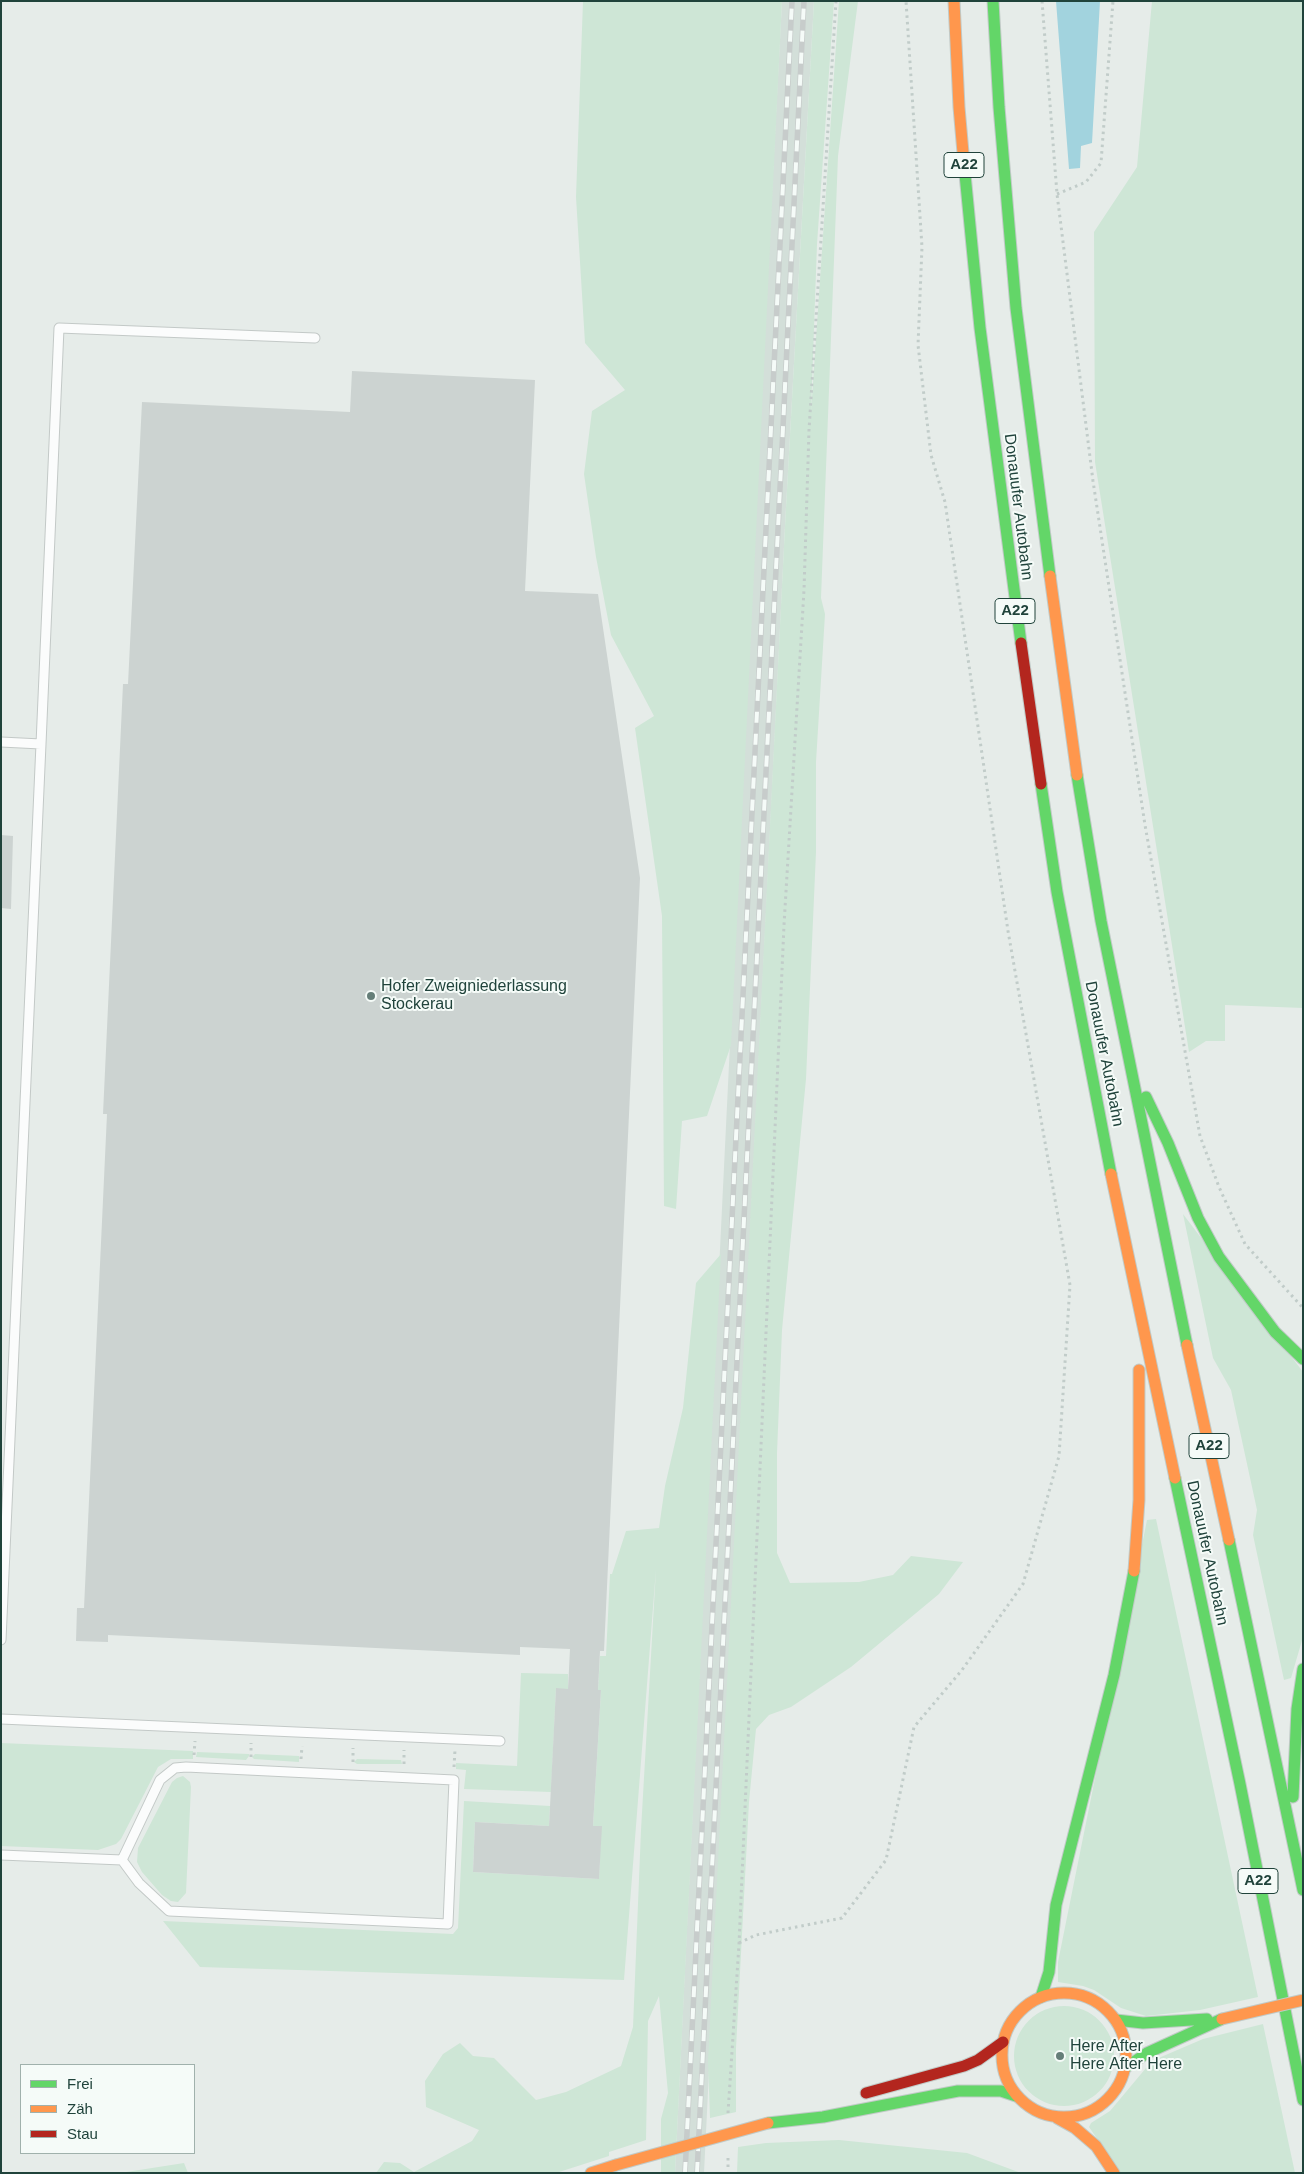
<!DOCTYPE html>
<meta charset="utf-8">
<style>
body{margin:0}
#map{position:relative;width:1304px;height:2174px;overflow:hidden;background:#e6ece9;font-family:Arial,sans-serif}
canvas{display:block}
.frame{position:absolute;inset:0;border:2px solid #20433b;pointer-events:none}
.legend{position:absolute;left:20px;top:2064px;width:175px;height:90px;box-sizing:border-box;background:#f5fbf8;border:1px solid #a0b1ac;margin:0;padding:6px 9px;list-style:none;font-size:15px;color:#20433b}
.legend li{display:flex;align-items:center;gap:10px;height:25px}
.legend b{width:25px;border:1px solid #a0b1ac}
</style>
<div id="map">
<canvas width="1304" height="2174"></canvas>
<div class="frame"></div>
<ul class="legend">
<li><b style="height:6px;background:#63d668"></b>Frei</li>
<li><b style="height:6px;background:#ff974d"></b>Zäh</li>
<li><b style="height:6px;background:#b3261e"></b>Stau</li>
</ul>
</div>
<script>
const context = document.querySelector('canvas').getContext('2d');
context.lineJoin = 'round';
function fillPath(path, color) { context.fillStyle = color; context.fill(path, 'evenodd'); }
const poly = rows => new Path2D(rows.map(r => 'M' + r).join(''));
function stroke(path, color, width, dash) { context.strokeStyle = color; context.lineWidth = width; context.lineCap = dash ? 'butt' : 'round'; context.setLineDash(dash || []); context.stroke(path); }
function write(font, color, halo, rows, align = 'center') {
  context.font = font + ' Arial,sans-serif'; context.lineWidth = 4; context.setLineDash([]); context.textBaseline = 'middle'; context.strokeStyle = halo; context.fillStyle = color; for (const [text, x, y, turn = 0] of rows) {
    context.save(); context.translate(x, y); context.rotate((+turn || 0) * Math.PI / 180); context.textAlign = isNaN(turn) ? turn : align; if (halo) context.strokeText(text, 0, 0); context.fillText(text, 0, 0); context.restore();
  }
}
const built = poly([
 [782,1,814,1,785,526,704,2173,675,2173,765,325]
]);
const green = poly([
 [583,1,782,1,731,1045,707,1116,682,1121,676,1209,664,1206,662,916,635,728,654,716,611,635,596,557,584,474,592,411,625,390,585,343,576,197],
 [814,1,834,1,817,244,811,412,839,1,858,1,838,156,821,598,825,614,816,762,816,852,806,1079,782,1330,777,1453,777,1553,790,1583,859,1582,893,1575,911,1556,963,1562,939,1594,851,1667,791,1707,769,1715,756,1729,749,1802,736,2048,736,2112,710,2118,708,2061,785,526],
 [1152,1,1303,1,1303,1008,1225,1005,1225,1041,1206,1041,1189,1052,1095,462,1094,232,1137,167],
 [1183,1214,1303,1372,1303,1637,1291,1678,1284,1680,1253,1535,1257,1510,1231,1390,1213,1358],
 [721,1254,675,2173,661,2173,661,2119,668,2093,659,1996,648,2021,646,2140,609,2152,609,2156,556,2173,376,2173,384,2162,400,2163,414,2172,472,2141,479,2130,426,2107,425,2081,443,2054,460,2043,473,2056,494,2058,536,2100,566,2092,621,2066,633,2027,641,1830,656,1569,624,1980,200,1967,163,1921,453,1934,458,1928,464,1801,550,1806,549,1826,475,1822,473,1872,599,1879,601,1826,593,1826,601,1690,598,1690,600,1656,606,1656,610,1574,612,1574,626,1531,659,1528,665,1486,683,1408,696,1283],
 [1156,1519,1258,1997,1200,2010,1146,2016,1121,2008,1094,1990,1083,1986,1058,1982,1058,1962,1147,1520],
 [521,1673,568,1674,568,1689,556,1689,551,1792,464,1789,466,1770,456,1769,456,1763,517,1766],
 [1,1743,193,1751,193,1759,171,1759,158,1767,121,1839,116,1844,98,1850,1,1846],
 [197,1752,249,1754,249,1756,246,1760,196,1757],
 [255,1754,299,1756,299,1762,254,1759,252,1757],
 [357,1759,401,1760,402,1764,357,1764,354,1762],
 [183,1776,190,1782,191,1787,186,1893,178,1902,171,1901,162,1895,142,1872,137,1862,138,1848,172,1782,177,1778],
 '1014 2056a50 50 0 1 1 100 0a50 50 0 1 1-100 0Z',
 [1263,2024,1295,2173,1121,2173,1089,2127,1091,2123,1110,2111,1146,2068,1161,2057,1203,2039],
 [839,2140,967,2153,1021,2173,737,2173,738,2147,766,2143],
 [184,2163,188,2173,120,2173]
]);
const water = poly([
 [1056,1,1100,1,1092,143,1081,146,1080,168,1069,169]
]);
const building = poly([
 [352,371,535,380,525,591,598,594,640,878,604,1651,600,1651,598,1690,601,1690,593,1826,602,1826,599,1879,473,1872,475,1822,549,1826,556,1688,568,1689,570,1649,520,1647,520,1655,108,1635,108,1642,76,1641,77,1608,84,1608,107,1114,103,1114,123,684,128,684,142,402,350,412],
 [1,835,13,836,11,909,1,908]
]);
const path = poly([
 [1042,1,1057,194,1093,481,1145,825,1200,1136,1219,1187,1245,1244,1303,1308],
 [1057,194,1086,182,1101,163,1113,1],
 [194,1755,195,1741],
 [251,1757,251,1743],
 [301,1759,302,1746],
 [353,1762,353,1748],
 [404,1764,404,1750],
 [454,1767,455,1750],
 [739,1943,756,1935,842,1918,886,1860,914,1727,962,1670,1023,1584,1059,1456,1070,1285,1008,931,945,502,931,455,918,345,922,247,906,1],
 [728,2113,739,1944,784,925,804,590,809,430,836,1],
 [728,2167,728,2154]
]);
const lane = poly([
 [1,742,41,744,59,328,315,338],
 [1,1640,41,744],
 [1,1719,500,1741],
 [186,1767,454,1780,448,1924,169,1911,139,1883,122,1860,160,1780,175,1768,186,1767],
 [1,1855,122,1860]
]);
const fast = poly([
 [993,1,999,107,1016,308,1050,576],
 [964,164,980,328,1021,643],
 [1077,775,1101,921,1187,1345],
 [1041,784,1057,892,1111,1174],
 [1146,1097,1168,1143,1198,1218,1219,1257,1275,1332,1303,1359],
 [1175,1478,1240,1784,1303,2100],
 [1229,1540,1303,1890],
 [1293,1797,1297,1709,1303,1669],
 [1041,1997,1049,1972,1056,1905,1114,1675,1134,1571],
 [1116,2020,1143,2023,1207,2019],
 [1125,2068,1147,2053,1222,2019],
 [768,2123,823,2117,958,2091,1001,2091,1016,2096]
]);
const slow = poly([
 [954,1,959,107,964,164],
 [1050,576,1077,775],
 [1111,1174,1175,1478],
 [1187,1345,1229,1540],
 [1134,1571,1139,1500,1139,1370],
 '1002 2055a62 62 0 1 1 124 0a62 62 0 1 1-124 0Z',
 [1057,2118,1075,2128,1096,2146,1114,2173],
 [591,2173,616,2165]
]);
const jam = poly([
 [1021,643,1041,784],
 [866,2093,964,2066,978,2060,1003,2042]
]);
const rail = poly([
 [685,2173,792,1],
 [697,2173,804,1]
]);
const slowBridge = poly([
 [1222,2019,1303,2000],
 [616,2165,768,2123]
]);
const markers = [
 [371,996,5,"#657e78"],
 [1060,2056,5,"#657e78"]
];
const shields = [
 [964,165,40],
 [1015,611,40],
 [1209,1446,40],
 [1258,1881,40]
];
const shieldNames = [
 ["A22",964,165],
 ["A22",1015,611],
 ["A22",1209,1446],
 ["A22",1258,1881]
];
const streetNames = [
 ["Donauufer Autobahn",1018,507,83],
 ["Donauufer Autobahn",1104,1054,79],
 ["Donauufer Autobahn",1207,1553,78]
];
const poiNames = [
 ["Hofer Zweigniederlassung",381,987],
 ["Stockerau",381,1005],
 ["Here After",1070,2047],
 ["Here After Here",1070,2065]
];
fillPath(built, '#d3dfd9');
fillPath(green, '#cee6d6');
fillPath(water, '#a2d3de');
fillPath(building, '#ccd3d1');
stroke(lane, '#c3c9c7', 11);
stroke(fast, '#c1cac7', 13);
stroke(slow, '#c1cac7', 13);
stroke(jam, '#c1cac7', 13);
stroke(path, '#c1ccc9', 3, [2.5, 4]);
stroke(lane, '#fbfcfc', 9);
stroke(fast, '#63d668', 11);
stroke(slow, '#ff974d', 11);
stroke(jam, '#b3261e', 11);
stroke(rail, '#c7cccb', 5.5);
stroke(rail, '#f5fbf8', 4, [11]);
stroke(slowBridge, '#c1cac7', 13, []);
stroke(slowBridge, '#ff974d', 11);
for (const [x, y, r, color] of markers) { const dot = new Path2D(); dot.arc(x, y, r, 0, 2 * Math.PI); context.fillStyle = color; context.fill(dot); stroke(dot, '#f5fbf8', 2); }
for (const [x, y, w] of shields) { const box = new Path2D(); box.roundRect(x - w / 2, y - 12.5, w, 25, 4); context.fillStyle = '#f5fbf8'; context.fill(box); stroke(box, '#20433b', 1); }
write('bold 15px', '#20433b', null, shieldNames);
write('16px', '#20433b', '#f5fbf8', streetNames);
write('16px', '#20433b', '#f5fbf8', poiNames, 'left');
</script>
